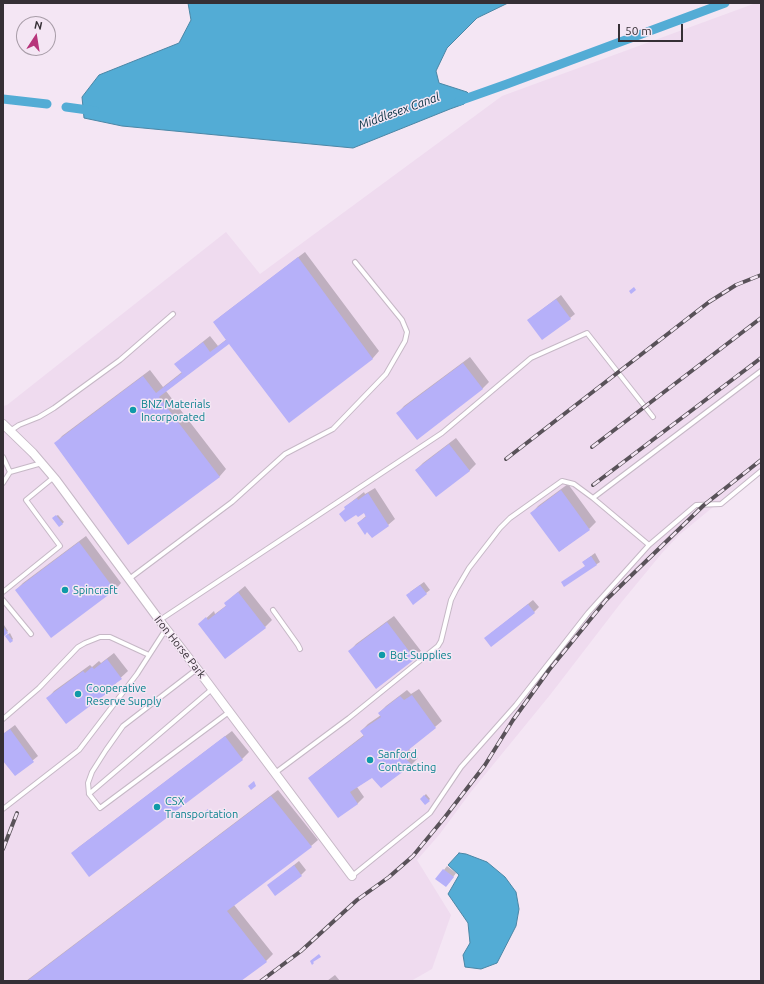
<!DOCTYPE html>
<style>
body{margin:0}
#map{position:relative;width:764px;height:984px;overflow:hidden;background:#f4e6f4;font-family:Ubuntu,sans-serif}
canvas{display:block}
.frame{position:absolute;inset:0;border:4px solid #352f35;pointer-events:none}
.north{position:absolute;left:16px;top:16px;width:40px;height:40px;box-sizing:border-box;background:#f4e6f4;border:1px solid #a89da8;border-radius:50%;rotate:12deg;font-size:11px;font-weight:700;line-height:16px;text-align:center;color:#352f35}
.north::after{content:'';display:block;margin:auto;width:14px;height:18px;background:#b7347b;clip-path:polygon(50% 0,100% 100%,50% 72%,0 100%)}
.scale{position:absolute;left:618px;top:24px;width:65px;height:18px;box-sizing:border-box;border:2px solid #352f35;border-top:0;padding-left:5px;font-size:12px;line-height:14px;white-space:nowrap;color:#352f35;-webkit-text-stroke:3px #f4e6f4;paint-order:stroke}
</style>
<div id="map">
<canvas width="764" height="984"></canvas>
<div class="frame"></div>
<div class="north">N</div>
<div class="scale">50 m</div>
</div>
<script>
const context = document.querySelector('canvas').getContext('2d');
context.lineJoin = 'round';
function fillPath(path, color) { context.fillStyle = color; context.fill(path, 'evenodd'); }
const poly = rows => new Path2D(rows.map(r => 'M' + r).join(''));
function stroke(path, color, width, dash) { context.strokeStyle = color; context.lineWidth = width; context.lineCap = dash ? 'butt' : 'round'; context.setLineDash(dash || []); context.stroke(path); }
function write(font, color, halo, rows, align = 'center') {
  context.font = font + ' Ubuntu,sans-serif'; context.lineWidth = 3; context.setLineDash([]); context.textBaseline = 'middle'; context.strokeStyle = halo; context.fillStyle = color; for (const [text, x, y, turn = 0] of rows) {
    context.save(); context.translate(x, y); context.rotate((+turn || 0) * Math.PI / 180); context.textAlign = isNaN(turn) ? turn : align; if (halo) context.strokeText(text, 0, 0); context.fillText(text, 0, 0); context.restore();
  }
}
const built = poly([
 [756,3,761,3,761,473,746,480,679,535,662,553,620,604,550,695,470,793,439,835,417,860,451,915,432,969,411,981,3,981,3,406,7,405,226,232,260,274,502,96]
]);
const water = poly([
 [188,3,508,3,477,18,447,48,436,71,439,83,467,92,471,96,464,104,450,109,353,148,122,126,84,118,82,97,99,75,179,43,191,20,188,3],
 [459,853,466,854,487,862,505,877,516,892,519,909,516,926,497,963,481,969,465,967,463,955,470,943,468,923,448,894,459,875,448,865,459,853]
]);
const shadow = poly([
 [305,252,379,351,373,358,289,421,229,343,166,391,226,469,220,476,128,543,56,443,62,436,150,370,163,387,182,372,175,364,210,336,218,346,227,339,214,322,221,316],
 [561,295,575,314,570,318,528,320],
 [470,357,489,382,482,389,398,413,404,406],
 [456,438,476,464,469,471,416,470,423,463],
 [568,484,596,522,589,529,560,551,532,513,538,506],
 [375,488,395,519,388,525,358,523,366,516,364,512,346,509,345,507,364,492,365,494],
 [58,515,64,522,59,526,53,518],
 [86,536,121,583,115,590,16,590,23,583],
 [595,553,600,562,565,585,563,582,586,566,583,562],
 [424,582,430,590,413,603,410,592],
 [245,586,272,620,265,627,200,624,214,611,215,614,227,605,232,597],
 [533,600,539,607,534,612,490,634],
 [394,616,421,651,414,658,376,687,350,651,356,644],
 [4,625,8,631,4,634,3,632],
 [10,633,13,639,12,640,7,635],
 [114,653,128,671,115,683,116,683,109,690,66,722,48,698,54,691,90,665,92,667,99,661,101,663],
 [419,689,442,721,409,749,418,758,412,764,381,787,372,777,357,787,364,797,357,804,309,778,316,772,364,735,361,731,368,724,381,715,379,713,386,706,407,690,411,694],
 [15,725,38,756,15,775,3,759,3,734],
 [232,731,249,752,242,759,72,854,79,847],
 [278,790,318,840,311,846,234,905,273,954,266,961,239,981,26,981],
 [426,794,430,799,425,804,421,799],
 [299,861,306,870,301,875,274,881],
 [447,866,456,873,449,883,437,879],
 [335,975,340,981,327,981]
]);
const canal = poly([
 [3,99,47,104],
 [459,101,507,84,725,3],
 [66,107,95,111]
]);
const building = poly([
 [298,257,373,359,289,423,229,344,159,397,220,477,128,545,54,443,143,376,156,393,182,373,174,364,203,342,210,352,226,340,213,322],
 [634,287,636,290,631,294,629,291],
 [556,299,571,319,542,340,527,320],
 [463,363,483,389,417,440,396,413],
 [449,444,470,471,436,497,415,470],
 [561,490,590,530,559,552,530,513],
 [368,493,389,526,372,538,367,532,365,535,357,523,366,517,364,513,358,517,356,515,345,522,339,514,345,509,344,507,357,498,358,500],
 [56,515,63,524,59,527,52,518],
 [79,542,115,590,51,638,15,590],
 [591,556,597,565,564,587,561,582,585,566,582,562],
 [420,585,427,594,413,605,406,595],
 [238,592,266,628,225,659,198,624,206,617,208,620,226,606,224,603],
 [528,604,535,613,491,647,484,638],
 [387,622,415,659,376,689,348,651],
 [3,626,8,633,4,636,3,634],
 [8,634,13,641,10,643,5,636],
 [107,659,122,679,108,689,110,691,66,724,46,698,83,671,85,673,92,667,94,669],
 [412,695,436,728,402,755,412,765,381,788,372,778,350,792,358,804,338,818,308,778,364,736,360,731,381,717,378,713,400,696,404,700],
 [10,729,34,762,15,776,3,761,3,734],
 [225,736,243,760,89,877,71,853],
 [254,781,256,786,251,790,248,786],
 [424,795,430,801,425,805,420,799],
 [271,796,312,847,227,911,267,962,241,981,27,981],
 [208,809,212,814,208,817,204,812],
 [294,865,302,876,275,896,267,885],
 [443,869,454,877,446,887,435,879],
 [319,954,321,957,313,962,314,963,312,965,310,961]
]);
const lane = poly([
 [10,431,19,425,39,417,54,408,120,360,173,314],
 [3,457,10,472,3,483],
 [10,472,42,463],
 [593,498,649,545],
 [129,579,232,502,285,454,333,429,386,374,405,341,407,332,402,320,355,262],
 [3,592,60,546,26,500,54,477],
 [3,600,31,634],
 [273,610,298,645,300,649],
 [160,620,442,433,531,358,587,333,653,417],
 [197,669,123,726,106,750,92,772,88,783,89,794,100,808,229,712],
 [3,719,39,688,78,647,85,643,100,637,110,637,149,655],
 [275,773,349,718,438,646,441,641,451,600,456,590,469,568,500,528,510,518,562,481,574,484,593,498,761,371],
 [89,794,212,689],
 [3,809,79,750,137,674,166,629],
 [352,876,430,813,461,767,516,705,588,613,649,545,696,505,721,504,761,471]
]);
const street = poly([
 [3,424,33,453,56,480,160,621,198,670,352,876]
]);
const rail = poly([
 [592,447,761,318],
 [506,459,709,302,736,285,761,275],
 [593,485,761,358],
 [3,849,17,813],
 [261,981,301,951,357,900,389,877,413,856,445,817,485,765,513,720,549,670,606,600,704,505,761,460]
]);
const markers = [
 [133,410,4,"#0f9aa8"],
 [65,590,4,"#0f9aa8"],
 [382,655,4,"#0f9aa8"],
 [78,694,4,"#0f9aa8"],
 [370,760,4,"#0f9aa8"],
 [157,807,4,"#0f9aa8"]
];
const cultureNames = [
 ["BNZ Materials",141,404],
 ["Incorporated",141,417],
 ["Spincraft",73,590],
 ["Bgt Supplies",390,655],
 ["Cooperative",86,688],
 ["Reserve Supply",86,701],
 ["Sanford",378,754],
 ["Contracting",378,767],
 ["CSX",165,801],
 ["Transportation",165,814]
];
const streetNames = [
 ["Iron Horse Park",180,647,52]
];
const waterNames = [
 ["Middlesex Canal",399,111,-20]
];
fillPath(built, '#efdbef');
fillPath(water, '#53acd5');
stroke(water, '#4a86a5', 1);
fillPath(shadow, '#0003');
stroke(canal, '#53acd5', 9);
fillPath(building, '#b6b0f9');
stroke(lane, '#c6b8c6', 6);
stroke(street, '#c6b8c6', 10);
stroke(lane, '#fff', 4);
stroke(street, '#fff', 8);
stroke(rail, '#595259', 4);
stroke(rail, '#f4e6f4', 2.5, [8]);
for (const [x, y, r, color] of markers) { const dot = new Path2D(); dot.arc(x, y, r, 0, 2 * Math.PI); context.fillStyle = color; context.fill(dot); stroke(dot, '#f4e6f4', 1.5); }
write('11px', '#0d838f', '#f4e6f4', cultureNames, 'left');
write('11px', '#352f35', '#f4e6f4', streetNames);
write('italic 12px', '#063041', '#f4e6f4', waterNames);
</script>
